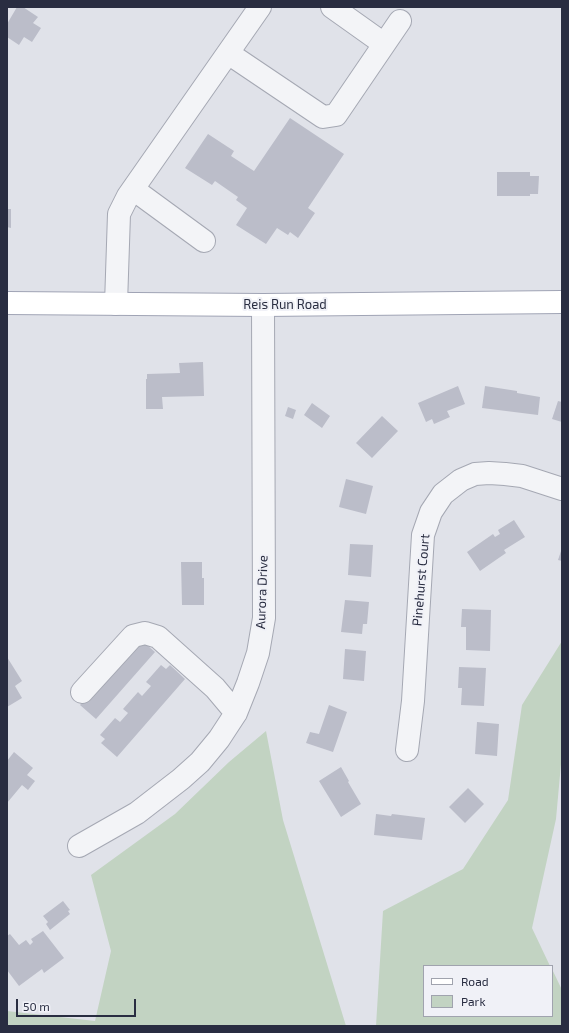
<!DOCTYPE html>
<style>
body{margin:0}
#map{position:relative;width:569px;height:1033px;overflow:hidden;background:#e0e2e9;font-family:"Exo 2",sans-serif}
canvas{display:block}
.frame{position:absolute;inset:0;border:8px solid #292d41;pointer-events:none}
.legend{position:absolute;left:423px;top:965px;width:130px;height:52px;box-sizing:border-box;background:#f0f1f7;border:1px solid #a0a3ae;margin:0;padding:5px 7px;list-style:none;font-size:12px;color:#292d41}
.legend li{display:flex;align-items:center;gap:8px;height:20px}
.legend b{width:20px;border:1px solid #a0a3ae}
.scale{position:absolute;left:16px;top:999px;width:120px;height:18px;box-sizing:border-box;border:2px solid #292d41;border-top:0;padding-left:5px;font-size:12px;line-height:14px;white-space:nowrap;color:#292d41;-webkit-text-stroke:3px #f0f1f7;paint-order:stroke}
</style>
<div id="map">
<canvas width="569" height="1033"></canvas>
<div class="frame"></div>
<ul class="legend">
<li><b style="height:5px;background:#fff"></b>Road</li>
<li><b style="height:11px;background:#c2d3c2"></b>Park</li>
</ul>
<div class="scale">50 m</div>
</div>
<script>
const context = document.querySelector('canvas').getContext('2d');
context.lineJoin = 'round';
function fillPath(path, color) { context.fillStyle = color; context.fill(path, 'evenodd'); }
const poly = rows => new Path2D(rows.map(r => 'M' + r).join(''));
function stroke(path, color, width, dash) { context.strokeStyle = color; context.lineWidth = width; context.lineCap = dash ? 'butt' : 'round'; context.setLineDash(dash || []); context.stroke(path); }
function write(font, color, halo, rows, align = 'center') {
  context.font = font + ' "Exo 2",sans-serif'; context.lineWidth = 4; context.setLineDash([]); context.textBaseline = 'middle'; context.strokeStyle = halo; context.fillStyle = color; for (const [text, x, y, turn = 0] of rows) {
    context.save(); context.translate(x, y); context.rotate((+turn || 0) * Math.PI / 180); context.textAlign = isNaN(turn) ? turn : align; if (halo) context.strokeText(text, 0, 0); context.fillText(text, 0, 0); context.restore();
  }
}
const green = poly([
 [562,641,562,753,556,819,532,928,550,966,424,966,424,1016,552,1016,552,969,562,990,562,1026,376,1026,383,911,463,869,508,800,522,705],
 [266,731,283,820,346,1026,7,1026,7,1011,95,1021,111,951,91,875,175,814,229,762]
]);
const building = poly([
 [17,7,23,7,38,17,33,23,41,28,32,42,24,37,19,45,7,37,7,24],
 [290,118,344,154,308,208,315,213,298,238,290,232,288,235,277,228,266,244,236,225,247,208,236,200,238,197,215,181,212,185,185,168,208,134,234,151,231,156,254,171],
 [497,172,530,172,530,176,539,176,538,194,530,194,530,196,497,196],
 [7,209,11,209,11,228,7,227],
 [203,362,204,396,162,397,163,409,146,409,146,379,147,379,147,374,180,373,179,363],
 [458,386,465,404,447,411,450,417,434,424,432,419,426,422,418,403],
 [485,386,517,391,517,393,540,397,538,415,482,408],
 [558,401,562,402,562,422,552,419],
 [312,403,330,416,322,428,304,415],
 [288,407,296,410,293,419,285,416],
 [382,416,398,431,372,458,356,443],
 [346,479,373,486,366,514,339,507],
 [514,520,525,537,504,550,506,553,480,571,467,552,493,534,495,537,500,534,498,530],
 [350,544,373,545,371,577,348,575],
 [562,548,562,561,558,560],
 [181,562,202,562,202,578,204,578,204,605,182,605],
 [345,600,369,602,367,624,363,624,362,634,341,632],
 [462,609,491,610,490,651,466,650,466,627,461,627],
 [139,638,155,652,96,719,80,705],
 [345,649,366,651,364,681,343,679],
 [7,657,22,681,15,686,22,698,7,707],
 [161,665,166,669,170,665,185,679,117,757,101,743,105,739,100,735,115,718,120,722,128,713,123,709,138,692,142,696,151,686,146,682],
 [459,667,486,668,484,706,461,705,462,688,458,688],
 [329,705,347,712,333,752,306,743,310,732,319,734],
 [477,722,499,724,497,756,475,754],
 [14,752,33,768,27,775,35,781,28,790,22,785,7,803,7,761],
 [341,767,349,781,348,782,361,804,341,817,319,781],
 [468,788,484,804,465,823,449,807],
 [376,814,391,816,392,814,425,818,422,840,374,835],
 [63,901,70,910,68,911,70,914,50,930,46,924,48,922,43,916],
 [43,931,64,958,44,973,42,969,19,986,7,970,7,936,10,934,19,945,26,940,30,945,33,942,31,939]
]);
const minor = poly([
 [332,7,384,44],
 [228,53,323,117,336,115,400,21],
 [133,189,204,241],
 [116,304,119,214,128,196,260,7],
 [82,692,133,636,145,633,158,637,215,688,236,713],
 [407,750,413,701,423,535,431,512,443,494,461,480,475,474,489,473,505,474,522,476,562,489],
 [79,846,137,813,181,779,200,762,219,739,236,713,248,683,258,653,264,618,263,305]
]);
const major = poly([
 [7,303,263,305,562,302]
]);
const streetNames = [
 ["Reis Run Road",285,305],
 ["Pinehurst Court",421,580,-85],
 ["Aurora Drive",262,592,-88]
];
fillPath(green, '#c2d3c2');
fillPath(building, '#bbbdc9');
stroke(minor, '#a5a8b3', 24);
stroke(major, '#a0a4b5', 24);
stroke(minor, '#f3f4f7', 22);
stroke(major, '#fff', 22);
write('13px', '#292d41', '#f0f1f7', streetNames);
</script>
